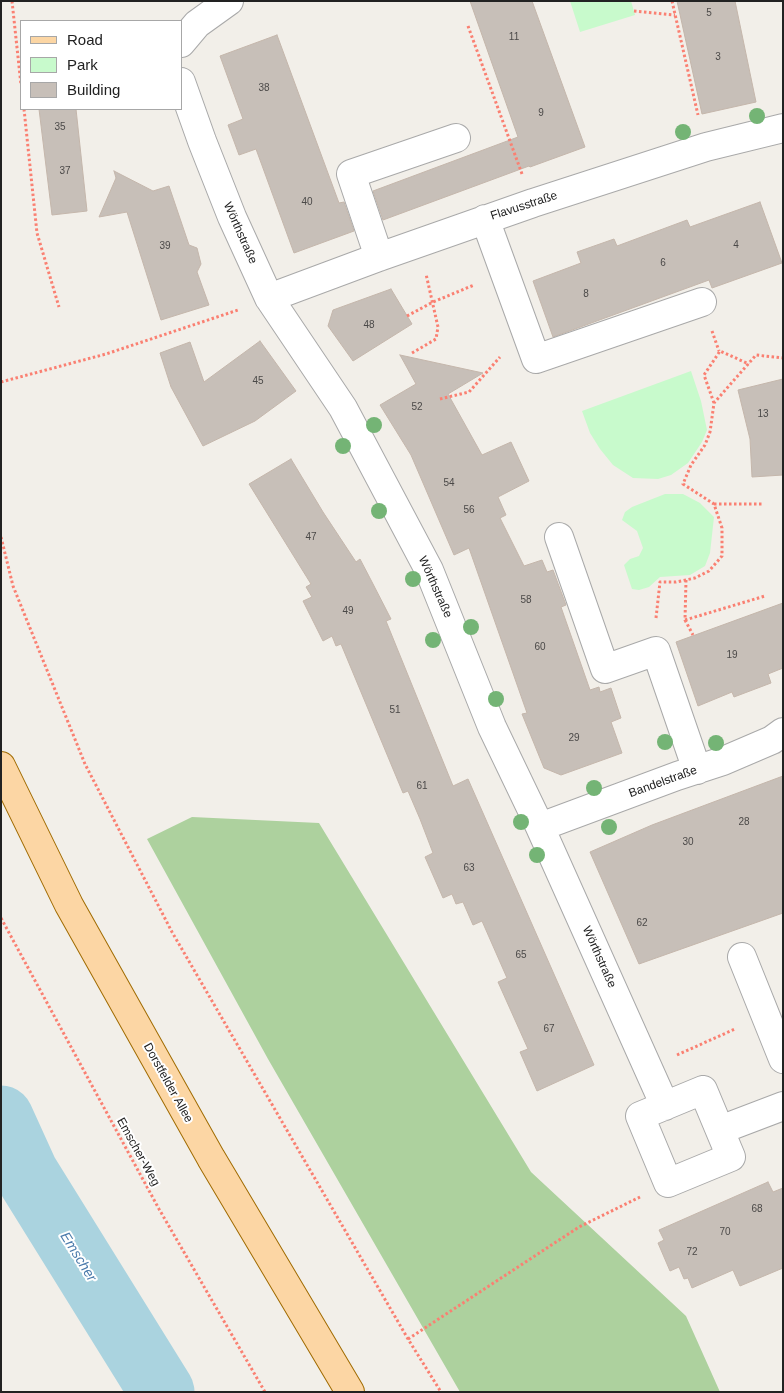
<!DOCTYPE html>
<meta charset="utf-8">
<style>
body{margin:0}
#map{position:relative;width:784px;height:1393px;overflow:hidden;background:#f2efe9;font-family:Helvetica,sans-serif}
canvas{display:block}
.frame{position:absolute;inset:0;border:2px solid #222;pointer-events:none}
.legend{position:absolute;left:20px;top:20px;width:162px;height:90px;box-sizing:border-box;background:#fff;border:1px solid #a7a7a7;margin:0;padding:6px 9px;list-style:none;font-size:15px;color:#222}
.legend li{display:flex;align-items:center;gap:10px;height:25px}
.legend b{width:25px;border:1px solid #a7a7a7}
</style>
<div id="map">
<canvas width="784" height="1393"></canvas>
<div class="frame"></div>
<ul class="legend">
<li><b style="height:6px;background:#fcd6a4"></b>Road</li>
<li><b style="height:14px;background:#c8facc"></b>Park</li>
<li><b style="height:14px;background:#c7bfb8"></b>Building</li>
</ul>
</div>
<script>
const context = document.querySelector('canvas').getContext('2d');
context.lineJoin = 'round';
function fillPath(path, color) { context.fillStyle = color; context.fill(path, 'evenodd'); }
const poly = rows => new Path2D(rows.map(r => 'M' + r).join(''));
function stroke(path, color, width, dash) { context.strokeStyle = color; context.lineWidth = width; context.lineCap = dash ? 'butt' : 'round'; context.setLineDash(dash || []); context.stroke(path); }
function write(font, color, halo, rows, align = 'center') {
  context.font = font + ' Helvetica,sans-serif'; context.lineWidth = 4; context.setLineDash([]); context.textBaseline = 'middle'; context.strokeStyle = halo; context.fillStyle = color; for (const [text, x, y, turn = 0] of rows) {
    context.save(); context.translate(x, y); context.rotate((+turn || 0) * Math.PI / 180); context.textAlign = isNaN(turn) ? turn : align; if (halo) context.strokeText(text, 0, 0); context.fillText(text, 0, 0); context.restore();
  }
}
const forest = poly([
 [192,817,319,823,531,1172,686,1316,720,1392,460,1392,268,1059,147,839]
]);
const park = poly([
 [570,1,631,1,635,15,580,32],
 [691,371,701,401,707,430,702,442,688,463,671,475,658,479,633,478,613,465,600,449,590,433,582,411],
 [665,494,683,494,700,503,714,517,710,553,705,566,690,575,660,577,649,587,639,590,632,589,624,565,630,559,639,556,643,548,637,531,622,520,625,512,632,507]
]);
const river = poly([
 [1,1118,26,1173,162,1392]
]);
const building = poly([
 [470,1,532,1,585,147,530,167,529,166,383,220,373,191,518,137,470,1],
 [677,1,735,1,756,102,702,114,677,1],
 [277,35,339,203,344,202,354,231,294,253,256,149,239,155,228,125,243,119,220,56,277,35],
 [39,109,76,109,87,211,52,215,39,109],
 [114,171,153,191,169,186,189,245,197,248,201,264,197,272,209,305,161,320,127,212,99,217,116,178,114,171],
 [760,202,782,263,712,288,709,280,553,337,533,281,581,263,577,252,614,239,617,246,687,220,690,227,760,202],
 [391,289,412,324,353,361,328,326,333,310,391,289],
 [260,341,296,391,255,421,203,446,171,387,160,353,190,342,204,382,260,341],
 [400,355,483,373,448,394,482,455,511,442,529,481,498,497,506,515,500,518,524,566,542,560,547,572,553,570,566,605,561,607,590,690,599,687,600,692,611,688,621,718,611,722,622,753,561,775,544,768,522,714,527,713,469,548,454,555,411,455,380,405,416,384,400,355],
 [783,379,783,475,752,477,750,439,738,390,783,379],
 [291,459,323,512,356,562,360,559,372,582,391,619,386,621,453,786,468,779,594,1065,537,1091,520,1052,528,1049,498,982,507,978,482,921,473,925,463,902,456,904,452,894,443,898,425,857,433,853,420,819,408,791,403,793,341,644,336,646,332,636,323,641,303,601,312,597,306,587,311,584,249,484,291,459],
 [783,603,783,668,768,674,771,683,734,697,732,692,698,706,676,642,783,603],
 [783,776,783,913,639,964,590,852,652,825,783,776],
 [768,1182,773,1192,783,1188,783,1268,740,1286,733,1270,692,1288,688,1278,684,1279,679,1267,670,1271,658,1243,664,1240,659,1230,768,1182]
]);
const path = poly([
 [12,1,21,85],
 [672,1,698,115],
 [634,11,675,15],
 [468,26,522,174],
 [24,109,37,233,59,307],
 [407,316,433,302,474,285],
 [712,331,719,351],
 [412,353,436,339,438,327,426,274],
 [1,382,106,354,238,310],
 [440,399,469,392,500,357],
 [714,403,704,375,720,351,749,364],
 [714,504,763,504],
 [1,537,13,586,85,764,172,932,408,1339,441,1392],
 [686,580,685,620,765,596],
 [656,618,660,582,676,582,695,578,709,571,722,556,722,528,714,504,683,484,691,465,705,445,710,432,714,403,756,355,783,358],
 [685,620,693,635],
 [1,918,159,1209,265,1392],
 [677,1055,735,1029],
 [408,1339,579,1227,640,1197]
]);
const minor = poly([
 [181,43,197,24,229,1],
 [181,82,202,141,232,217,269,298,343,408,429,570,492,727,540,827,665,1106],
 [485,219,536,359,702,302],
 [379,257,351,174,456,138],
 [269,298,379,257,533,203,706,147,783,128],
 [559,537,605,669,656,651,697,770],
 [540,827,677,776,723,761,772,740,783,732],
 [742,957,783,1059],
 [703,1090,731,1157,668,1183,640,1116,703,1090],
 [720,1130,783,1106]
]);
const major = poly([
 [1,766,69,905,211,1158,350,1392]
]);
const trees = [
 [757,116],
 [683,132],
 [374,425],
 [343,446],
 [379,511],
 [413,579],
 [471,627],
 [433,640],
 [496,699],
 [665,742],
 [716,743],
 [594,788],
 [521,822],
 [609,827],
 [537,855]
];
const numberNames = [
 ["5",709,13],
 ["11",514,37],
 ["3",718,57],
 ["38",264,88],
 ["9",541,113],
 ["35",60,127],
 ["37",65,171],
 ["40",307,202],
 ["4",736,245],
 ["39",165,246],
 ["6",663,263],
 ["8",586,294],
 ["48",369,325],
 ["45",258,381],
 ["52",417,407],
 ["13",763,414],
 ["54",449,483],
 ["56",469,510],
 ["47",311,537],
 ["58",526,600],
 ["49",348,611],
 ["60",540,647],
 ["19",732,655],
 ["51",395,710],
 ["29",574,738],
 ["61",422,786],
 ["28",744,822],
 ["30",688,842],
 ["63",469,868],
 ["62",642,923],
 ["65",521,955],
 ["67",549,1029],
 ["68",757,1209],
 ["70",725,1232],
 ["72",692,1252]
];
const streetNames = [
 ["Flavusstraße",524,206,-18],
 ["Wörthstraße",240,233,66],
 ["Wörthstraße",435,587,66],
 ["Bandelstraße",663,782,-20],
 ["Wörthstraße",599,957,66],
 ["Dorstfelder Allee",168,1083,61],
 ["Emscher-Weg",138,1152,61]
];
const waterNames = [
 ["Emscher",78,1257,58]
];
fillPath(forest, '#add19e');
fillPath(park, '#c8facc');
stroke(river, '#aad3df', 65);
fillPath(building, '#c7bfb8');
stroke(building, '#c4b6ab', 1);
stroke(minor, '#a9a9a9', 30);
stroke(major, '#a06b00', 30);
stroke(path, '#fa8072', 3, [2.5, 2.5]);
stroke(minor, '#fff', 28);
stroke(major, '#fcd6a4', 28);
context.fillStyle = '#74b475';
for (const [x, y] of trees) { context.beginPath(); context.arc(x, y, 8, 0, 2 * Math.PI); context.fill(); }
write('10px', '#4b4948', null, numberNames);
write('12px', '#222', '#fff', streetNames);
write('italic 14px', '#4a7aab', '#fff', waterNames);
</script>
